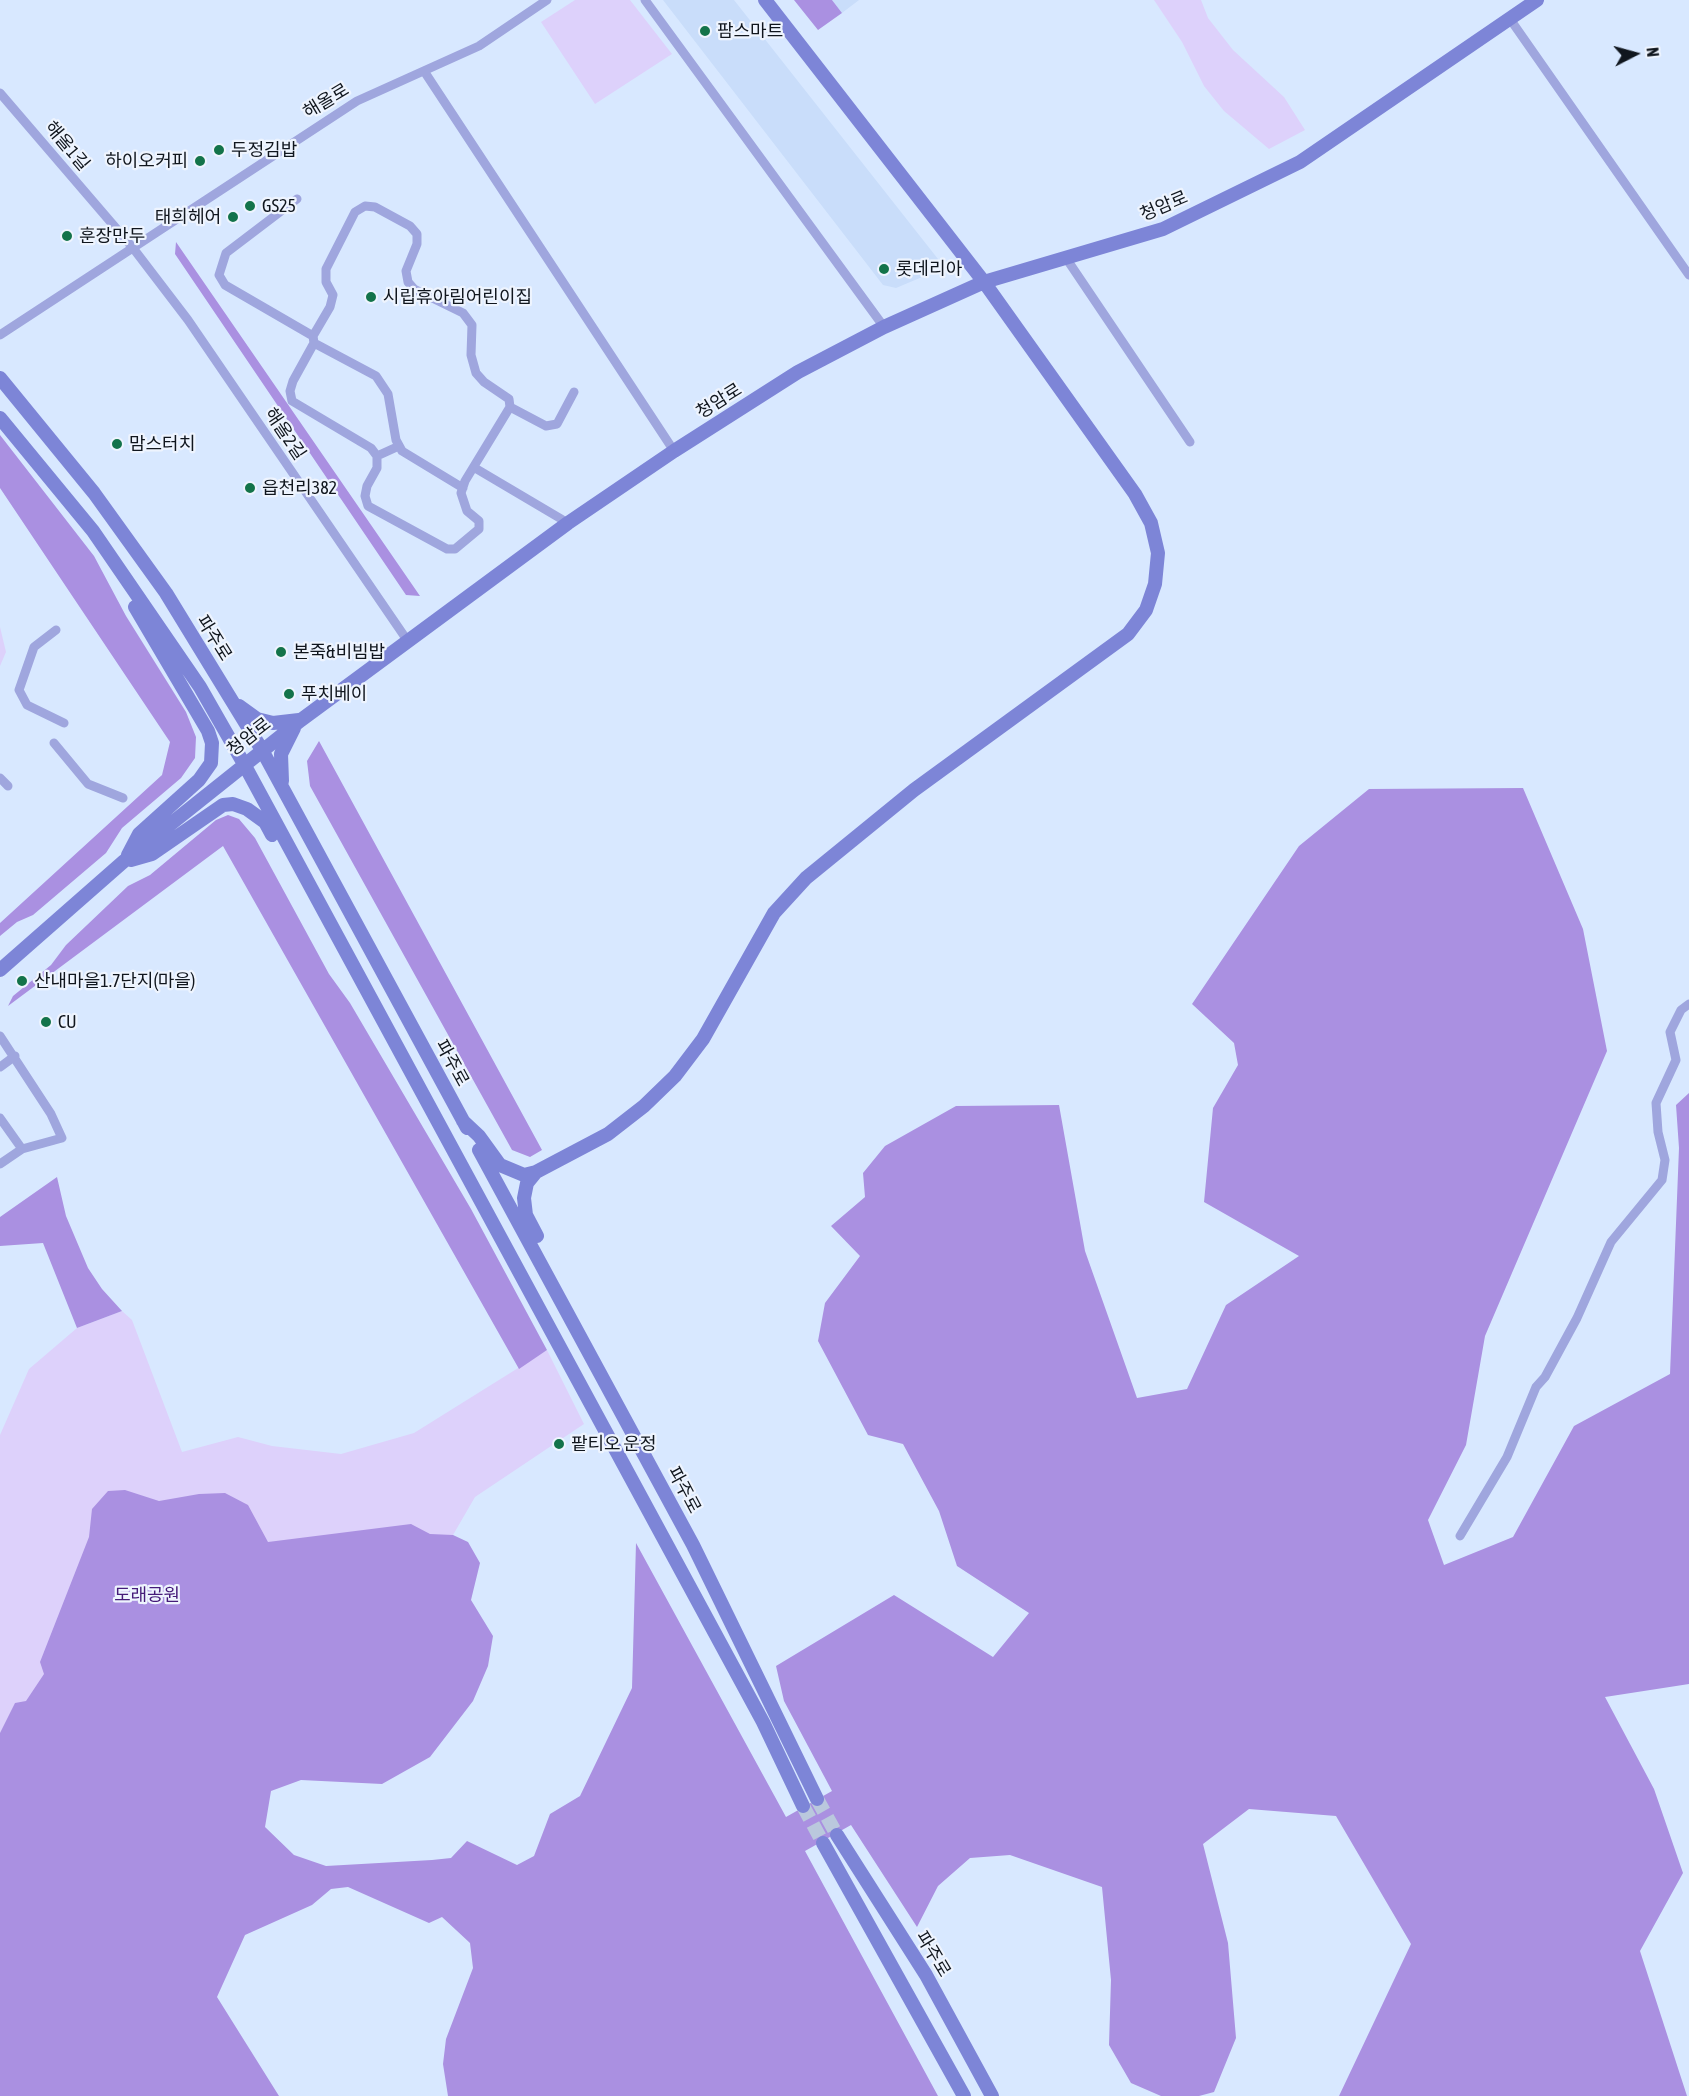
<!DOCTYPE html>
<meta charset="utf-8">
<style>
body{margin:0}
#map{position:relative;width:1689px;height:2096px;overflow:hidden;background:#d8e8ff;font-family:"Asap Condensed",sans-serif}
canvas{display:block}
.north{position:absolute;left:1605px;top:24px;width:60px;height:60px;-webkit-text-stroke:4px #eef4fe;paint-order:stroke;rotate:84deg;font-size:16px;font-weight:700;line-height:24px;text-align:center;color:#10161e}
.north::after{content:'';display:block;margin:auto;width:21px;height:27px;background:#10161e;clip-path:polygon(50% 0,100% 100%,50% 72%,0 100%)}
</style>
<div id="map">
<canvas width="1689" height="2096"></canvas>
<div class="north">N</div>
</div>
<script>
const context = document.querySelector('canvas').getContext('2d');
context.lineJoin = 'round';
function fillPath(path, color) { context.fillStyle = color; context.fill(path, 'evenodd'); }
const poly = rows => new Path2D(rows.map(r => 'M' + r).join(''));
function stroke(path, color, width, dash) { context.strokeStyle = color; context.lineWidth = width; context.lineCap = dash ? 'butt' : 'round'; context.setLineDash(dash || []); context.stroke(path); }
function write(font, color, halo, rows, align = 'center') {
  context.font = font + ' "Asap Condensed","Noto Sans KR",sans-serif'; context.lineWidth = 4.5; context.setLineDash([]); context.textBaseline = 'middle'; context.strokeStyle = halo; context.fillStyle = color; for (const [text, x, y, turn = 0] of rows) {
    context.save(); context.translate(x, y); context.rotate((+turn || 0) * Math.PI / 180); context.textAlign = isNaN(turn) ? turn : align; if (halo) context.strokeText(text, 0, 0); context.fillText(text, 0, 0); context.restore();
  }
}
const built = poly([
 [663,0,734,0,938,259,934,272,896,288,883,285],
 [832,0,859,0,842,13]
]);
const green = poly([
 [575,0,630,0,672,54,595,104,541,22],
 [1154,0,1201,0,1208,18,1233,50,1284,97,1305,130,1269,149,1224,111,1204,86,1182,42],
 [0,627,6,652,0,666],
 [122,1311,132,1320,182,1452,238,1437,272,1446,341,1454,414,1433,547,1350,584,1424,475,1497,453,1535,0,1904,0,1435,29,1369,77,1328]
]);
const forest = poly([
 [794,0,832,0,842,13,818,30],
 [176,242,420,596,406,595,175,254],
 [0,435,94,556,126,616,186,712,196,737,195,758,181,778,122,828,106,853,33,915,17,922,0,936,0,923,162,775,170,742,0,488],
 [319,741,542,1150,530,1157,512,1150,310,786,307,761],
 [1523,788,1583,929,1607,1051,1485,1336,1466,1445,1428,1520,1444,1565,1513,1537,1574,1426,1670,1374,1679,1148,1676,1105,1689,1093,1689,1684,1605,1697,1654,1789,1683,1873,1640,1951,1687,2096,1339,2096,1411,1944,1336,1816,1249,1809,1203,1844,1228,1943,1236,2038,1214,2092,1199,2096,1161,2096,1131,2083,1109,2045,1111,1980,1102,1887,1010,1855,970,1858,938,1886,917,1927,851,1825,805,1851,938,2096,448,2096,443,2064,446,2039,473,1968,470,1943,442,1917,429,1923,348,1887,331,1889,312,1905,245,1935,217,1997,279,2096,0,2096,0,1733,15,1703,26,1701,44,1674,40,1662,89,1537,92,1509,108,1491,125,1490,159,1501,199,1494,225,1493,248,1505,268,1542,411,1524,430,1534,453,1535,468,1542,480,1563,471,1600,493,1636,488,1666,473,1701,430,1757,382,1784,301,1780,271,1791,265,1827,294,1855,326,1866,432,1860,451,1858,467,1841,517,1865,534,1856,550,1814,580,1796,632,1688,636,1543,786,1817,832,1791,784,1701,776,1666,894,1595,993,1657,1029,1613,957,1566,939,1511,903,1444,868,1435,818,1341,825,1303,860,1256,831,1226,865,1197,863,1173,885,1146,956,1106,1059,1105,1085,1251,1137,1398,1187,1389,1226,1305,1299,1256,1204,1202,1213,1108,1238,1065,1234,1043,1192,1004,1299,846,1369,789],
 [228,815,239,819,255,838,329,974,350,1003,471,1209,547,1350,519,1369,223,846,8,1006,13,996,51,965,66,945,128,886,150,875,216,820],
 [57,1177,66,1216,88,1268,102,1289,122,1311,77,1328,43,1243,0,1246,0,1217]
]);
const secondaryTunnel = poly([
 [817,1799,837,1835],
 [803,1806,823,1843]
]);
const street = poly([
 [645,0,884,327],
 [1510,19,1689,275],
 [424,71,674,451],
 [0,93,133,248,188,320,407,640],
 [297,199,226,253,219,275,225,285,313,336,314,343,293,381,290,391,292,401,371,448,377,456,377,468,367,486,365,496,368,506,447,549,455,549,479,529,479,521,467,511,461,493,465,481,510,407,509,399,484,382,476,373,471,355,472,325,463,313,414,289,408,282,406,271,417,244,417,234,410,226,375,207,365,206,355,212,326,269,326,282,333,295,330,307,313,336],
 [1066,258,1190,442],
 [0,335,357,101,479,46,547,0],
 [314,343,376,376,388,394,396,440,402,451,463,488],
 [510,407,546,426,557,424,574,392],
 [377,456,399,446],
 [475,468,568,523],
 [56,630,34,647,19,690,27,705,64,723],
 [54,743,88,784,123,798],
 [0,778,8,786],
 [0,1036,51,1114,62,1138,22,1149,0,1164],
 [0,1067,15,1056],
 [0,1118,22,1149],
 [1460,1536,1507,1457,1536,1387,1545,1377,1577,1318,1611,1242,1662,1180,1665,1160,1658,1132,1656,1103,1676,1060,1670,1032,1681,1010,1689,1004]
]);
const secondary = poly([
 [0,378,94,493,166,593,262,750,467,1128],
 [0,418,93,531,200,687,244,764,763,1722,803,1806],
 [239,706,257,719,273,723,299,720],
 [282,781,281,754,294,728],
 [128,855,139,834,199,780,211,763,212,743,208,731,135,607],
 [131,860,152,854,223,805,233,804,247,809,265,822,272,835],
 [0,970,123,862,301,720,568,523,674,451,798,372,884,327,984,282,1163,229,1300,162,1537,0],
 [463,1121,479,1136,500,1165,524,1175,536,1172,608,1134,644,1106,675,1076,703,1039,774,913,806,878,914,790,1128,634,1146,610,1155,584,1158,553,1151,523,1135,494,984,282,765,0],
 [479,1150,693,1545,817,1799],
 [536,1172,527,1183,524,1198,526,1215,537,1236],
 [837,1835,926,1975,992,2096],
 [823,1843,964,2096]
]);
const markers = [
 [705,31,6,"#13734a"],
 [219,150,6,"#13734a"],
 [200,161,6,"#13734a"],
 [250,206,6,"#13734a"],
 [233,217,6,"#13734a"],
 [67,236,6,"#13734a"],
 [884,269,6,"#13734a"],
 [371,297,6,"#13734a"],
 [117,444,6,"#13734a"],
 [250,488,6,"#13734a"],
 [281,652,6,"#13734a"],
 [289,694,6,"#13734a"],
 [22,981,6,"#13734a"],
 [46,1022,6,"#13734a"],
 [559,1444,6,"#13734a"]
];
const poiNames = [
 ["팜스마트",717,31],
 ["두정김밥",231,150],
 ["하이오커피",188,161,"right"],
 ["GS25",262,206],
 ["태희헤어",221,217,"right"],
 ["훈장만두",79,236],
 ["롯데리아",896,269],
 ["시립휴아림어린이집",383,297],
 ["맘스터치",129,444],
 ["읍천리382",262,488],
 ["본죽&비빔밥",293,652],
 ["푸치베이",301,694],
 ["산내마을1.7단지(마을)",34,981],
 ["CU",58,1022],
 ["팥티오 운정",571,1444]
];
const streetNames = [
 ["해올로",326,101,-31],
 ["해올1길",67,146,50],
 ["청암로",1164,206,-23],
 ["청암로",719,401,-32],
 ["해올2길",285,434,56],
 ["파주로",214,638,58],
 ["청암로",249,737,-38],
 ["파주로",452,1063,61],
 ["파주로",684,1490,62],
 ["파주로",933,1954,59]
];
const parkNames = [
 ["도래공원",147,1595]
];
fillPath(built, '#c9ddfa');
fillPath(green, '#ddd1fb');
fillPath(forest, '#aa90e1');
stroke(secondaryTunnel, '#bac8dd', 14, [14, 7]);
stroke(street, '#9fa6de', 9);
stroke(secondary, '#7d85d7', 14);
for (const [x, y, r, color] of markers) { const dot = new Path2D(); dot.arc(x, y, r, 0, 2 * Math.PI); context.fillStyle = color; context.fill(dot); stroke(dot, '#eef4fe', 2); }
write('18px', '#10161e', '#eef4fe', poiNames, 'left');
write('18px', '#10161e', '#eef4fe', streetNames);
write('18px', '#451b79', '#eef4fe', parkNames);
</script>
